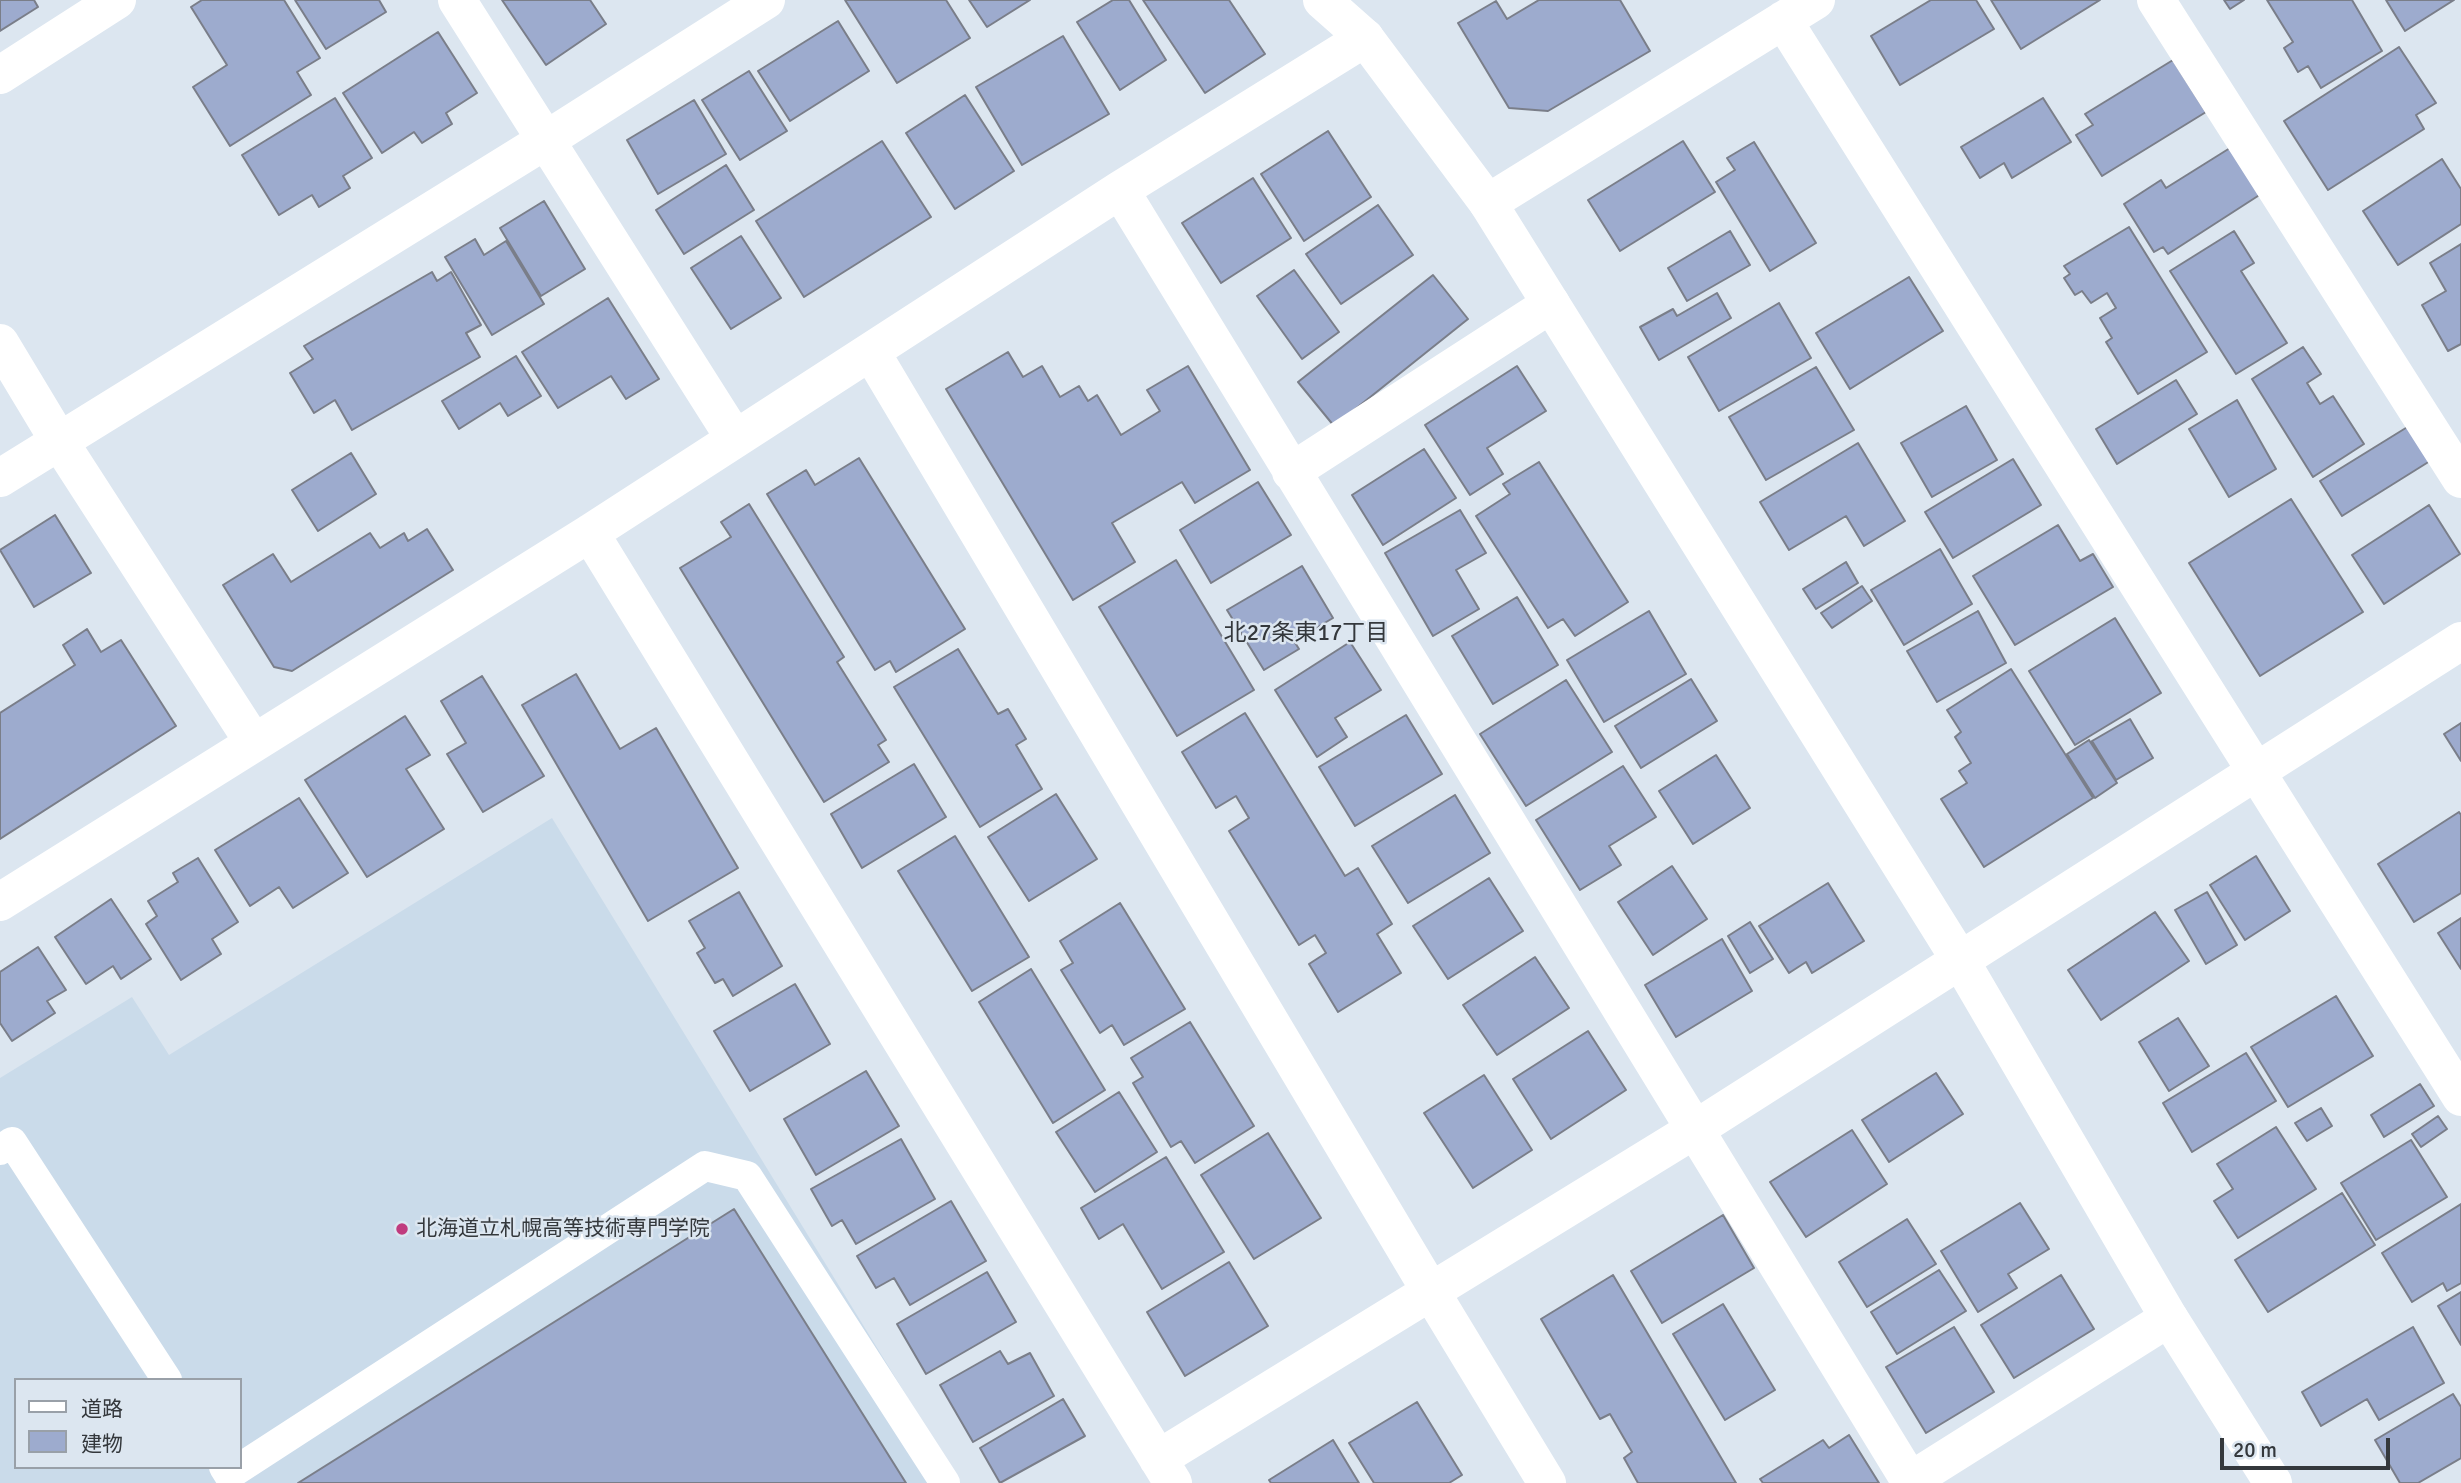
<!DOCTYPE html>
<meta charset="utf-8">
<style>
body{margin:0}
#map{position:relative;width:2461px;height:1483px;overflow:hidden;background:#dce6f0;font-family:Signika,"Noto Sans JP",sans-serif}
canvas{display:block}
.legend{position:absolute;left:14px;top:1378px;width:228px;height:91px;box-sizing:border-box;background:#dce6f0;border:2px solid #99a0a8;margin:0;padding:9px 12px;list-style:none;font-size:21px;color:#34383c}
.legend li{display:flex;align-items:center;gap:14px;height:35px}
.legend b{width:35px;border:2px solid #99a0a8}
.scale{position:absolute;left:2220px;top:1438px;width:170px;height:32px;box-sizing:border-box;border:4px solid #34383c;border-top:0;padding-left:9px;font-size:21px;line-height:24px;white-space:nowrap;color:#34383c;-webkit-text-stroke:5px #dce6f0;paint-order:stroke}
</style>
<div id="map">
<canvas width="2461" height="1483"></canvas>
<ul class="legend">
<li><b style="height:9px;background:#fff"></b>道路</li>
<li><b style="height:19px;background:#9dabce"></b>建物</li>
</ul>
<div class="scale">20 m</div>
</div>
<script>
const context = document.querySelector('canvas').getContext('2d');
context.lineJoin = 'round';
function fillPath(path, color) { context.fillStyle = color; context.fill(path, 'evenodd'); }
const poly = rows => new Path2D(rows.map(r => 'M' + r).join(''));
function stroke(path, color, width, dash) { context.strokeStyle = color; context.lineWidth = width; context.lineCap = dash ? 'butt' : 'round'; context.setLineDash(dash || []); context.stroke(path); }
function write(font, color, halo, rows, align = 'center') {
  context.font = font + ' Signika,"Noto Sans JP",sans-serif'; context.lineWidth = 5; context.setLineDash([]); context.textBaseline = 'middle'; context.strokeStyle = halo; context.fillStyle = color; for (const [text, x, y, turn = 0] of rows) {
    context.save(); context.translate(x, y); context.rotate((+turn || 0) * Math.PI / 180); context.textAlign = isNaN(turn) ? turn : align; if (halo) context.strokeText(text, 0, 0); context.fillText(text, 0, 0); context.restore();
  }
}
const built = poly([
 [552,818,960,1483,0,1483,0,1078,132,997,169,1055],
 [16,1380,240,1380,240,1467,16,1467]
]);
const building = poly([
 [0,0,34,0,38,7,0,31,0,0],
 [202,0,284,0,320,58,297,72,311,95,230,146,193,87,227,65,191,7,202,0],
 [295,0,379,0,386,12,326,49,295,0],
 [502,0,590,0,606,24,546,65,502,0],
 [845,0,946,0,970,38,897,83,845,0],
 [969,0,1030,0,987,27,969,0],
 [1113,0,1129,0,1166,60,1120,90,1077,22,1113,0],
 [1143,0,1229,0,1265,54,1205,93,1143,0],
 [1539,0,1620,0,1650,51,1548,111,1509,108,1458,23,1496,1,1507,19,1539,0],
 [1931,0,1976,0,1994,29,1900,85,1871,36,1931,0],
 [1991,0,2100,0,2021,49,1991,0],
 [2224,0,2244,0,2230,9,2224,0],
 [2267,0,2352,0,2382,51,2321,88,2308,66,2298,72,2284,48,2293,42,2267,0],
 [2386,0,2454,0,2405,31,2386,0],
 [838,21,869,71,790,121,758,71,838,21],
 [438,32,477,93,446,113,452,124,422,143,414,132,382,153,343,93,438,32],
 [1063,36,1109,114,1022,165,976,87,1063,36],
 [2399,47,2436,103,2416,115,2424,129,2328,190,2284,121,2399,47],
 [2173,60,2206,112,2102,176,2076,135,2093,125,2085,114,2173,60],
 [749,71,787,131,740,160,702,100,749,71],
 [965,95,1014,171,955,209,906,133,965,95],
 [335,98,372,158,343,176,350,188,319,207,312,195,279,215,242,155,335,98],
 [2043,98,2071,142,2012,178,2004,163,1980,178,1961,147,2043,98],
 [694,100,726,154,658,194,627,140,694,100],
 [1328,131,1371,197,1304,241,1261,174,1328,131],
 [882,141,931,217,804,297,756,221,882,141],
 [1683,141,1715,192,1620,251,1588,200,1683,141],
 [1754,142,1816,243,1770,271,1716,182,1735,170,1727,158,1754,142],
 [2230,148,2261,194,2168,254,2163,247,2154,252,2124,204,2161,180,2166,188,2230,148],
 [2442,159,2461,189,2461,224,2398,265,2363,211,2442,159],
 [726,165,754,210,684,254,656,210,726,165],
 [1253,178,1291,238,1221,283,1182,223,1253,178],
 [544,201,585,269,541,296,500,228,544,201],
 [1378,205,1413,255,1341,304,1306,254,1378,205],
 [2129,227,2207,352,2138,394,2106,342,2112,338,2100,318,2116,308,2107,293,2091,303,2082,291,2075,295,2064,278,2070,274,2064,266,2129,227],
 [1730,231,1750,265,1687,301,1668,268,1730,231],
 [2234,231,2254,263,2241,271,2287,343,2236,374,2170,271,2234,231],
 [741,236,781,298,731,329,691,268,741,236],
 [475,239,484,255,506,241,544,304,492,335,445,257,475,239],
 [2461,244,2461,344,2448,351,2422,305,2446,291,2430,263,2461,244],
 [1294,270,1339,332,1302,359,1257,296,1294,270],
 [432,272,437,281,451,272,481,325,466,333,480,357,352,430,335,400,314,413,290,373,313,359,304,346,432,272],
 [1433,275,1468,319,1334,426,1298,382,1433,275],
 [1909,277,1943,331,1850,389,1816,333,1909,277],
 [1717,293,1731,318,1659,360,1640,327,1673,309,1677,316,1717,293],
 [608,298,659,379,626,399,611,376,558,408,522,352,608,298],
 [1779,303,1811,358,1719,411,1688,357,1779,303],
 [2303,347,2321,374,2307,383,2320,404,2333,396,2364,444,2313,477,2252,379,2303,347],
 [1008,352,1023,377,1042,366,1060,397,1079,386,1088,401,1097,395,1121,435,1160,411,1147,390,1188,366,1250,470,1195,503,1182,482,1112,523,1135,562,1073,600,946,389,1008,352],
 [516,356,541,396,508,416,500,403,459,429,442,401,516,356],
 [1517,366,1546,411,1487,448,1503,474,1470,495,1425,425,1517,366],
 [1816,367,1854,430,1766,480,1729,417,1816,367],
 [2176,380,2197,414,2117,464,2096,429,2176,380],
 [2237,400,2276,469,2229,497,2189,429,2237,400],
 [1966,406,1997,460,1932,497,1901,443,1966,406],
 [2409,426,2430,461,2342,516,2320,481,2409,426],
 [1858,443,1905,521,1864,546,1846,516,1789,550,1760,502,1858,443],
 [1424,449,1456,498,1383,545,1352,495,1424,449],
 [351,453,376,494,318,531,292,490,351,453],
 [859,458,965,629,896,672,890,661,875,670,767,494,806,470,815,485,859,458],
 [2013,459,2041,505,1953,558,1925,512,2013,459],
 [1539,462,1628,602,1575,636,1563,619,1548,628,1476,516,1510,494,1503,484,1539,462],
 [1258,482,1291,535,1211,583,1180,530,1258,482],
 [2291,499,2363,612,2260,676,2189,563,2291,499],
 [749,504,844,657,837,662,886,740,878,745,889,762,824,802,680,568,731,537,721,522,749,504],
 [2429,505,2460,554,2384,604,2352,555,2429,505],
 [1460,510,1486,553,1456,570,1479,609,1433,636,1385,553,1460,510],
 [55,515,91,573,34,607,0,550,55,515],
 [2058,525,2080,561,2093,554,2113,587,2015,645,1973,576,2058,525],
 [427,529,453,570,292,671,274,667,223,585,273,554,291,582,370,533,380,548,404,533,408,541,427,529],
 [1940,549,1972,604,1904,645,1871,590,1940,549],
 [1176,560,1254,690,1177,736,1099,607,1176,560],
 [1846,562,1858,583,1816,609,1803,589,1846,562],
 [1302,566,1333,618,1294,641,1299,649,1264,670,1227,610,1302,566],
 [1862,586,1872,601,1832,628,1821,613,1862,586],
 [1517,597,1558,665,1493,704,1452,636,1517,597],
 [1649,611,1686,674,1604,722,1567,660,1649,611],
 [1978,611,2006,663,1937,702,1907,651,1978,611],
 [2115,618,2161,693,2075,745,2029,671,2115,618],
 [87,629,101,652,121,640,176,726,0,839,0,713,75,665,63,645,87,629],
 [1350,642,1381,690,1335,718,1347,737,1317,757,1275,690,1350,642],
 [958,649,998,714,1008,709,1026,739,1016,745,1042,789,980,827,894,687,958,649],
 [2011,669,2093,798,1984,867,1941,799,1967,783,1959,771,1971,763,1955,737,1961,732,1947,710,2011,669],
 [576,674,620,749,656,728,738,868,648,921,522,705,576,674],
 [482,676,544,776,483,812,447,754,466,743,441,701,482,676],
 [1691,679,1717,721,1641,768,1615,726,1691,679],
 [1566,680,1612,752,1526,806,1480,734,1566,680],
 [1245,713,1345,876,1358,868,1392,924,1377,934,1401,973,1338,1012,1309,964,1326,953,1315,935,1299,945,1229,831,1249,818,1236,796,1216,808,1182,752,1245,713],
 [1406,715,1442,774,1355,826,1319,767,1406,715],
 [405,716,430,755,406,769,444,829,367,877,305,780,405,716],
 [2130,719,2153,758,2116,780,2092,741,2130,719],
 [2461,723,2461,761,2444,734,2461,723],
 [2089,740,2117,783,2095,798,2067,754,2089,740],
 [1716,755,1750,808,1693,844,1659,791,1716,755],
 [914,764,946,817,862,868,831,814,914,764],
 [1623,766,1656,817,1609,846,1621,865,1580,890,1536,820,1623,766],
 [1056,794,1097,859,1029,901,988,837,1056,794],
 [1455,795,1490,853,1408,903,1372,846,1455,795],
 [299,798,348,873,293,908,279,887,250,906,215,850,299,798],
 [2459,812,2461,815,2461,893,2414,922,2378,864,2459,812],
 [955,836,1029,957,972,991,898,871,955,836],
 [2256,856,2290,911,2245,940,2210,885,2256,856],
 [198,858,238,922,212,939,221,954,181,980,146,924,157,916,148,901,178,882,173,873,198,858],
 [1672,866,1707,919,1653,955,1618,902,1672,866],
 [1489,878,1523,931,1448,979,1413,926,1489,878],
 [1828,883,1864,941,1812,973,1806,962,1789,973,1759,926,1828,883],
 [739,892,782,966,733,996,723,979,715,983,697,953,705,948,689,921,739,892],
 [2207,892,2237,945,2206,964,2175,910,2207,892],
 [111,899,151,959,121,979,113,966,86,984,55,937,111,899],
 [1120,903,1185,1009,1124,1045,1112,1025,1100,1033,1061,970,1073,963,1060,941,1120,903],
 [2155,912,2189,961,2101,1020,2068,970,2155,912],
 [2461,918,2461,969,2438,933,2461,918],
 [1750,922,1773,959,1750,973,1728,936,1750,922],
 [1722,939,1752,991,1676,1037,1645,985,1722,939],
 [38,947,66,990,47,1001,55,1013,12,1041,0,1023,0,972,38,947],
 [1535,957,1569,1008,1497,1055,1463,1005,1535,957],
 [1031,969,1105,1090,1053,1123,979,1002,1031,969],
 [795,984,830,1044,750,1091,714,1031,795,984],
 [2336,996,2373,1056,2288,1107,2251,1047,2336,996],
 [2178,1018,2209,1066,2169,1091,2139,1042,2178,1018],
 [1190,1022,1254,1126,1195,1163,1181,1141,1171,1147,1133,1083,1143,1077,1131,1058,1190,1022],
 [1588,1031,1626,1090,1551,1139,1513,1079,1588,1031],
 [2246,1053,2276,1101,2192,1152,2163,1103,2246,1053],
 [866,1071,899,1126,816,1175,784,1119,866,1071],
 [1936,1073,1963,1114,1889,1162,1862,1120,1936,1073],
 [1484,1075,1532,1150,1473,1188,1424,1113,1484,1075],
 [2420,1084,2434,1106,2384,1137,2371,1115,2420,1084],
 [1119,1092,1157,1152,1095,1192,1056,1132,1119,1092],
 [2321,1108,2332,1126,2307,1141,2295,1123,2321,1108],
 [2438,1116,2447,1129,2421,1147,2412,1134,2438,1116],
 [2276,1127,2316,1189,2238,1238,2214,1201,2233,1189,2217,1164,2276,1127],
 [1852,1130,1887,1184,1806,1237,1770,1182,1852,1130],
 [1268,1133,1321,1218,1254,1259,1201,1175,1268,1133],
 [901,1139,935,1199,856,1244,842,1220,832,1226,811,1189,901,1139],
 [2411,1140,2447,1197,2376,1240,2341,1183,2411,1140],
 [1166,1157,1224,1252,1162,1289,1123,1224,1099,1239,1081,1208,1166,1157],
 [2342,1193,2375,1245,2268,1312,2235,1260,2342,1193],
 [951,1201,986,1261,910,1305,894,1278,876,1288,857,1256,951,1201],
 [2020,1203,2049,1249,2008,1274,2017,1288,1978,1312,1941,1251,2020,1203],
 [2461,1204,2461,1283,2447,1291,2443,1283,2412,1302,2382,1253,2461,1204],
 [734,1209,906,1483,298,1483,734,1209],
 [1723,1215,1754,1268,1662,1323,1631,1271,1723,1215],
 [1907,1219,1936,1264,1867,1307,1839,1262,1907,1219],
 [1229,1262,1268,1326,1185,1376,1147,1312,1229,1262],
 [1939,1270,1966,1311,1897,1354,1871,1312,1939,1270],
 [987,1272,1016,1322,926,1374,897,1324,987,1272],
 [1613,1275,1736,1483,1638,1483,1624,1458,1632,1452,1610,1414,1600,1419,1541,1319,1613,1275],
 [2061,1275,2094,1329,2014,1378,1981,1325,2061,1275],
 [2461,1292,2461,1345,2438,1306,2461,1292],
 [1723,1304,1775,1390,1725,1420,1673,1334,1723,1304],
 [1954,1327,1994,1392,1926,1433,1886,1367,1954,1327],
 [2413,1327,2444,1383,2379,1420,2367,1399,2321,1426,2302,1392,2413,1327],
 [1000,1351,1008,1364,1030,1353,1054,1396,973,1442,940,1385,1000,1351],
 [2453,1394,2461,1407,2461,1458,2418,1483,2400,1483,2375,1440,2453,1394],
 [1063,1399,1085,1436,1000,1483,980,1448,1063,1399],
 [1417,1402,1462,1475,1449,1483,1374,1483,1349,1443,1417,1402],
 [1849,1435,1879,1483,1763,1483,1760,1479,1823,1440,1829,1448,1849,1435],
 [1333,1440,1359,1483,1271,1483,1269,1480,1333,1440]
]);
const service = poly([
 [0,1150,12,1142,167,1380],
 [224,1467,229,1475,705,1166,747,1176,945,1483]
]);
const minor = poly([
 [457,0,735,439],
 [2156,0,2461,479],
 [1783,20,2461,1097],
 [0,75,117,0],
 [1120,190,1910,1481,2169,1318],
 [1488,203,1816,0],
 [0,343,59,441,254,743],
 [871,352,1431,1292,1547,1483],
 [1291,472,1551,304],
 [0,478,546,140,766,0],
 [590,533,1173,1483],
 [0,902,590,533,1120,190,1365,38],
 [1158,1459,1694,1130,2461,641]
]);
const tertiary = poly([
 [1322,0,1365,38,1488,203,1960,960,2169,1318,2273,1483]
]);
const markers = [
 [402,1229,7,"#c03b7e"]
];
const poiNames = [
 ["北海道立札幌高等技術専門学院",416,1229]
];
const neighbourhoodNames = [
 ["北27条東17丁目",1306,634]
];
fillPath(built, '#cadbea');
fillPath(building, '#9dabce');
stroke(building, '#7a7e89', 2);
stroke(service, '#fff', 30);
stroke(minor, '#fff', 38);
stroke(tertiary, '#fff', 38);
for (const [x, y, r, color] of markers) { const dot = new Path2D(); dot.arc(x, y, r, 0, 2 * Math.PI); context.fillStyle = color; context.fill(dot); stroke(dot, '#dce6f0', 2.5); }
write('21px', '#34383c', '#dce6f0', poiNames, 'left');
write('23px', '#34383c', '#dce6f0', neighbourhoodNames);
</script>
